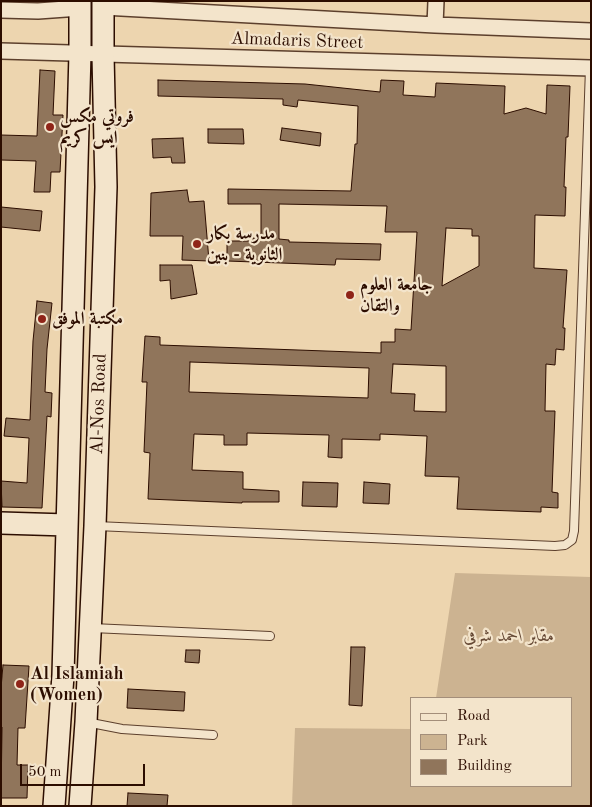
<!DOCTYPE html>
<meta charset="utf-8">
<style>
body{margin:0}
#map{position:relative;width:592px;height:807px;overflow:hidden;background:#edd5af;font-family:"Old Standard TT",serif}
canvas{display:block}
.frame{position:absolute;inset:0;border:2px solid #2c0d00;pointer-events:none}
.legend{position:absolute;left:410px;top:697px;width:162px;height:90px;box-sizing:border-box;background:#f3e4cb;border:1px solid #a38e7a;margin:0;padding:6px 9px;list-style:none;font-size:15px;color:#2c0d00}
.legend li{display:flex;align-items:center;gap:10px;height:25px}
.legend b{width:25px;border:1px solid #a38e7a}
.scale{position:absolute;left:20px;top:764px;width:125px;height:22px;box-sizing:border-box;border:2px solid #2c0d00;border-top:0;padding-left:6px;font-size:15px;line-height:18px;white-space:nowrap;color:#2c0d00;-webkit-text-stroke:4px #f3e4cb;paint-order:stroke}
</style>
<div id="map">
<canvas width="592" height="807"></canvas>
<div class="frame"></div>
<ul class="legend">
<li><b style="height:6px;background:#f3e4cb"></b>Road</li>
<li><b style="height:14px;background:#ccb391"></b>Park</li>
<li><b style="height:14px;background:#90755b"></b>Building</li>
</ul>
<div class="scale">50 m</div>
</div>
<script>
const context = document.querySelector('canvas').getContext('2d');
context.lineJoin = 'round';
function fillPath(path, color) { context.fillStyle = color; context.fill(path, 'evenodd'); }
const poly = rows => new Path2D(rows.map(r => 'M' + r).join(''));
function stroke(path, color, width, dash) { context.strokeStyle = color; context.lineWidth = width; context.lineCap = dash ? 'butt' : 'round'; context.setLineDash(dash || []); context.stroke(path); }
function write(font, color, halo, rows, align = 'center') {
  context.font = font + ' "Old Standard TT",Amiri,serif'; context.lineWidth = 4.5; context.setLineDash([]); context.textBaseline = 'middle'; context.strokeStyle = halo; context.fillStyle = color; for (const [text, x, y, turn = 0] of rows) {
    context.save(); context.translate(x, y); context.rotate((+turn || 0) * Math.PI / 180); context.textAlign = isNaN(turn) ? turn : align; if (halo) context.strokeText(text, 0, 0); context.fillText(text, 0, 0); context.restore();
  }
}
const green = poly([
 [455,573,591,577,591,806,292,806,295,728,411,729,411,786,571,786,571,698,436,698]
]);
const building = poly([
 [40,70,55,71,53,115,63,115,60,172,51,172,50,192,34,192,36,161,1,160,1,135,37,136,40,70],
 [158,80,305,84,380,92,381,80,404,81,403,95,435,97,436,83,505,86,504,114,526,108,546,114,547,85,570,86,568,137,566,137,564,187,566,187,565,216,535,215,534,268,567,270,563,328,565,328,564,350,556,349,555,365,546,364,545,411,555,411,552,492,558,493,558,508,541,507,541,512,457,509,459,477,425,476,427,436,380,434,380,440,342,439,342,458,328,457,329,435,247,433,247,445,224,445,224,435,194,434,192,470,243,472,243,489,279,491,279,502,242,502,242,503,148,499,150,453,144,452,147,382,142,382,145,336,160,337,160,345,381,353,381,342,395,342,395,329,411,330,417,232,385,232,387,206,279,204,279,239,289,240,289,242,381,244,380,260,336,259,335,265,227,261,227,241,253,241,253,238,261,239,261,204,228,204,228,189,351,191,355,144,357,144,358,106,298,100,297,107,283,105,283,99,158,96,158,80],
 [446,228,472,229,472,236,479,236,479,266,442,286,446,228],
 [190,362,369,368,368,398,189,392,190,362],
 [393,364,446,366,446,412,414,411,415,394,391,393,393,364],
 [282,128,321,133,320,146,280,140,282,128],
 [208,129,243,129,244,144,208,143,208,129],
 [183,138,185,163,172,163,171,157,153,158,152,139,183,138],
 [187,190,189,202,204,201,209,261,182,260,183,236,150,236,151,193,187,190],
 [1,207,42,211,40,231,1,227,1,207],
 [160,265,192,265,197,294,171,299,170,280,160,281,160,265],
 [37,301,52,303,47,349,45,392,52,393,51,417,47,416,42,508,2,507,1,481,27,483,29,438,4,436,6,418,30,420,33,341,37,301],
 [303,482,338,483,337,507,302,506,303,482],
 [364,482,390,484,389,504,363,503,364,482],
 [351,647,365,647,362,706,349,705,351,647],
 [186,650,200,650,199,663,185,662,186,650],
 [3,665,29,666,25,728,18,728,17,765,28,765,27,798,1,798,2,727,1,727,1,688,3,665],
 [128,689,185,692,184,711,127,708,128,689],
 [128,793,168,795,167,806,127,806,128,793]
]);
const lane = poly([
 [96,526,555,546,565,545,572,540,574,531,590,68],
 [92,628,270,636],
 [86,722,122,729,213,735]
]);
const street = poly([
 [103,7,435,25,591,31],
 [1,10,38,11,80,8],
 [435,25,436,1],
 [1,51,591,68]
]);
const secondary = poly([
 [1,523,67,525],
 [54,806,63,675,80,53,80,1],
 [80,806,86,722,95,526,106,187,103,55,103,1]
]);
const markers = [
 [50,127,5,"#8f2418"],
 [197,244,5,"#8f2418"],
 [350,295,5,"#8f2418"],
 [42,319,5,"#8f2418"],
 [20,684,5,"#8f2418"]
];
const streetNames = [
 ["Almadaris Street",297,41,2],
 ["Al-Nos Road",99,404,-88]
];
const poiNames = [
 ["فروتي مكس",60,117],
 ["ايس كريم",60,138],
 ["مدرسة بكار",207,234],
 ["الثانوية - بنين",207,255],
 ["جامعة العلوم",360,285],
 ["والتقان",360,306],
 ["مكتبة الموفق",52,319],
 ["Al Islamiah",30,674],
 ["(Women)",30,695]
];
const parkNames = [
 ["مقابر احمد شرفي",509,636]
];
fillPath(green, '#ccb391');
fillPath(building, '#90755b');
stroke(building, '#2c0d00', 1);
stroke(lane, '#5c3f2c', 10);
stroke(street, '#5c3f2c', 18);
stroke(secondary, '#2c0d00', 24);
stroke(lane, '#f3e4cb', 8);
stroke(street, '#f3e4cb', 15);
stroke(secondary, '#f3e4cb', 21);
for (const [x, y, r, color] of markers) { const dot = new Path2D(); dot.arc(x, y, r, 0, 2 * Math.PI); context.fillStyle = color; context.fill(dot); stroke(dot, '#f3e4cb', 2); }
write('18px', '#2c0d00', '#f3e4cb', streetNames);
write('bold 18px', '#2c0d00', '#f3e4cb', poiNames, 'left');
write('italic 18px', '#644733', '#f3e4cb', parkNames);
</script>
